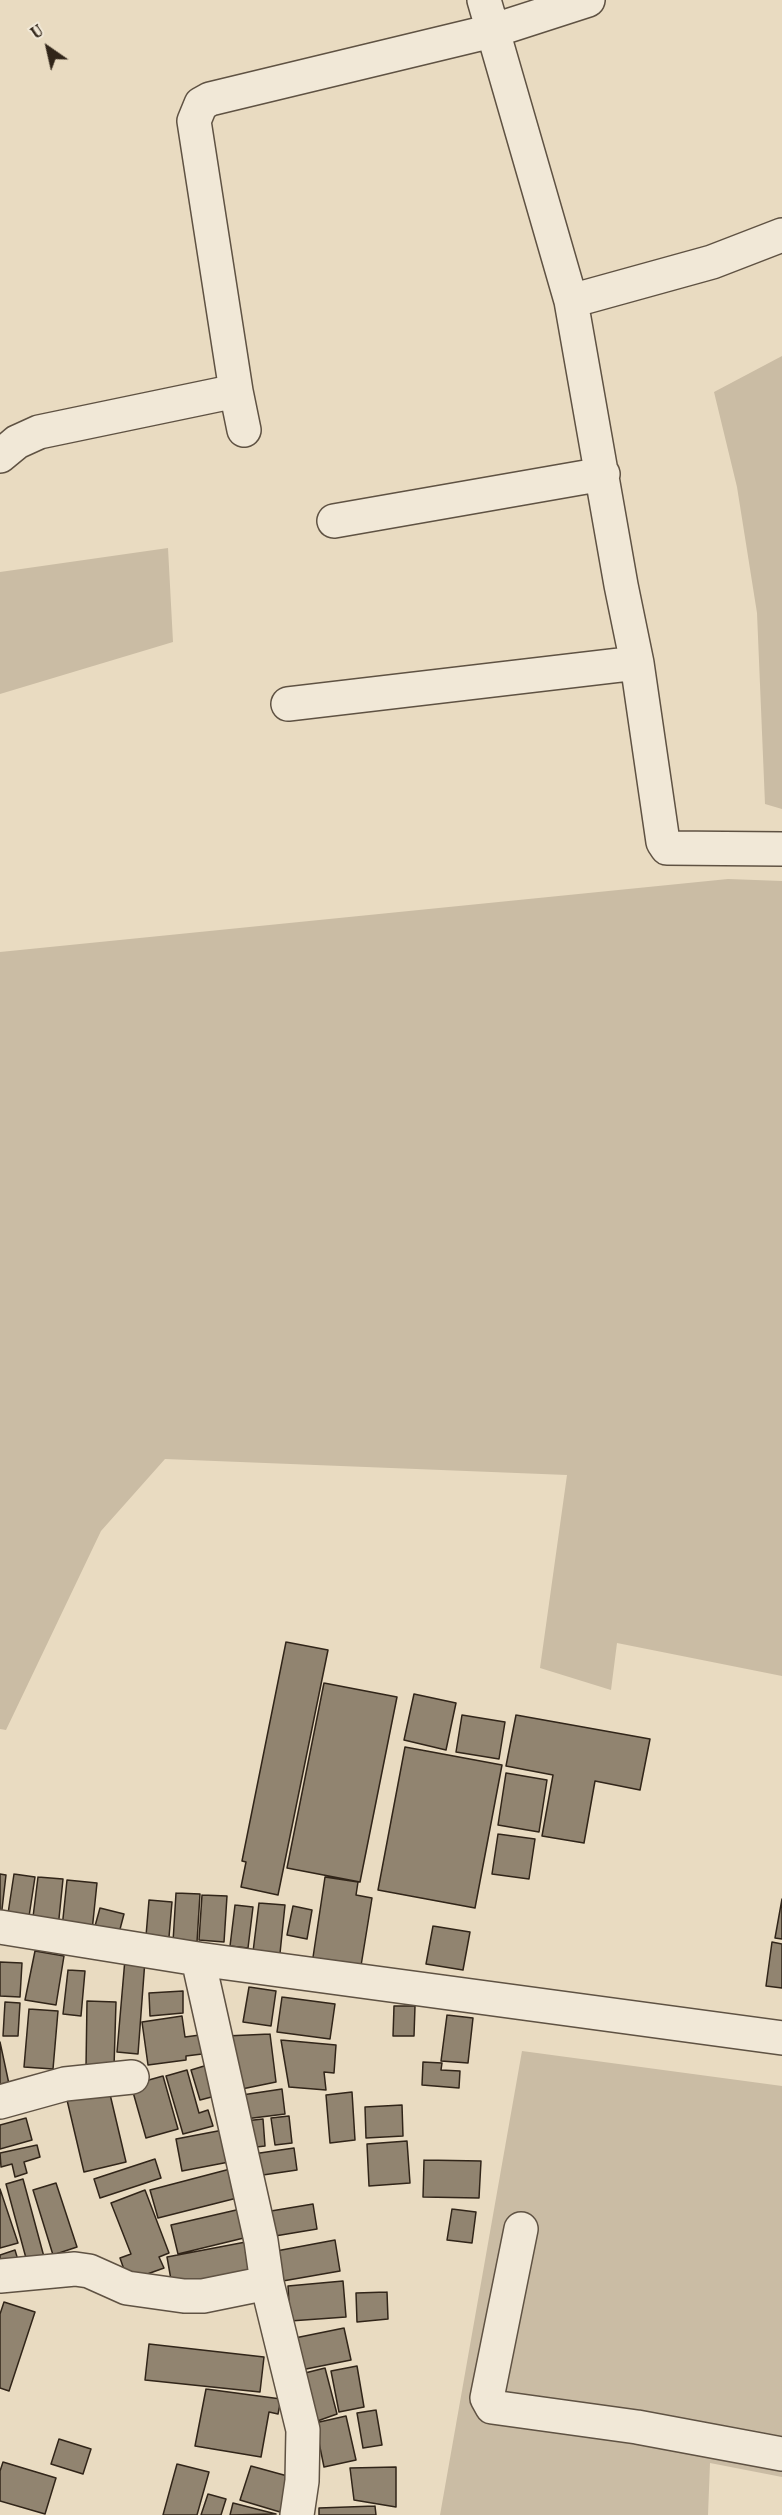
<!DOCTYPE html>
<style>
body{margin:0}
#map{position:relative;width:782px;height:2515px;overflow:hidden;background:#e9dbc1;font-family:Vollkorn,serif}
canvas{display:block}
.north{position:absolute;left:18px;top:18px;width:60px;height:60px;-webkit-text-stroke:4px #f1e8d7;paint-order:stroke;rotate:326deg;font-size:16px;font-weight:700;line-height:24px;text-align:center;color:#312519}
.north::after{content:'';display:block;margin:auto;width:21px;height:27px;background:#312519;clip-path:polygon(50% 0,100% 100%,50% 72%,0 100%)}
</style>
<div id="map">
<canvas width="782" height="2515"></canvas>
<div class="north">U</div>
</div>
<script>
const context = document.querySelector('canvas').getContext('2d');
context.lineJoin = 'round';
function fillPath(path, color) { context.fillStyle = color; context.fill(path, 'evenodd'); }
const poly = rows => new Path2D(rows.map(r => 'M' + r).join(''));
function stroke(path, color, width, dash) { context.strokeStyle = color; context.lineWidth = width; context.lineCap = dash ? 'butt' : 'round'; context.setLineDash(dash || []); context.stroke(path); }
const green = poly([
 [782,356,782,809,765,804,757,613,737,487,714,392],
 [168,548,173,642,0,694,0,572],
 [728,879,782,881,782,1676,617,1643,611,1690,540,1668,567,1475,165,1459,101,1531,6,1730,0,1729,0,952],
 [522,2051,782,2086,782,2477,710,2463,708,2515,440,2515]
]);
const building = poly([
 [286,1642,328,1650,278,1895,241,1887,246,1862,242,1861,286,1642],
 [324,1683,397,1697,360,1882,287,1868,324,1683],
 [414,1694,456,1703,446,1750,404,1740,414,1694],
 [462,1715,505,1722,499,1759,456,1752,462,1715],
 [516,1715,650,1739,640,1790,595,1781,584,1843,542,1836,553,1775,506,1766,516,1715],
 [405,1747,502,1765,475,1908,378,1890,405,1747],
 [506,1773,547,1780,539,1832,498,1825,506,1773],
 [498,1834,535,1839,529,1879,492,1874,498,1834],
 [0,1874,6,1875,1,1918,0,1918,0,1874],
 [14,1874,35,1877,28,1923,7,1920,14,1874],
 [38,1877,63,1879,58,1928,32,1925,38,1877],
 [325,1877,358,1882,356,1895,372,1898,360,1972,312,1964,325,1877],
 [67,1880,97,1883,92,1931,62,1928,67,1880],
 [176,1893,200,1894,197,1942,173,1942,176,1893],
 [202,1895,227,1896,224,1942,199,1940,202,1895],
 [782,1899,782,1939,775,1938,782,1899],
 [149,1900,172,1902,169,1937,146,1936,149,1900],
 [259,1903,285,1905,279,1963,252,1960,259,1903],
 [235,1905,253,1907,248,1948,230,1946,235,1905],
 [293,1906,312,1910,307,1939,287,1935,293,1906],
 [100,1908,124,1914,119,1933,95,1926,100,1908],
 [433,1926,470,1932,463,1970,426,1964,433,1926],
 [772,1942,782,1944,782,1988,766,1986,772,1942],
 [35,1951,64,1956,56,2005,25,2000,35,1951],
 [125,1959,145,1960,138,2054,117,2052,125,1959],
 [0,1962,22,1963,20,1997,0,1996,0,1962],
 [68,1970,85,1971,81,2016,63,2014,68,1970],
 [249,1987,276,1991,271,2026,243,2022,249,1987],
 [183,1991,183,2013,150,2016,149,1993,183,1991],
 [282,1997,335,2004,330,2039,277,2032,282,1997],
 [87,2001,116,2002,114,2067,86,2067,87,2001],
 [5,2002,20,2003,18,2036,3,2036,5,2002],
 [394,2006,415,2006,414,2036,393,2036,394,2006],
 [29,2009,58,2011,53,2069,24,2067,29,2009],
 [447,2015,473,2018,468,2063,441,2061,447,2015],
 [182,2016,185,2037,200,2035,202,2054,186,2056,186,2060,148,2065,142,2022,182,2016],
 [270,2034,276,2082,237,2090,226,2036,270,2034],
 [281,2040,336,2045,334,2073,324,2072,326,2090,289,2087,281,2040],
 [0,2042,9,2084,0,2086,0,2042],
 [423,2062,442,2063,441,2070,460,2071,459,2088,422,2085,423,2062],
 [214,2063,223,2094,200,2100,191,2070,214,2063],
 [187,2070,199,2113,208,2110,213,2126,183,2134,166,2076,187,2070],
 [163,2076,178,2129,146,2138,131,2085,163,2076],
 [282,2089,285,2114,245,2119,242,2095,282,2089],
 [109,2090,126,2162,84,2172,67,2100,109,2090],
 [352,2092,355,2140,330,2143,326,2095,352,2092],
 [402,2105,403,2136,366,2138,365,2107,402,2105],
 [289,2116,292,2143,275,2145,271,2118,289,2116],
 [26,2118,32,2140,0,2149,0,2125,26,2118],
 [263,2119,265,2146,248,2148,245,2121,263,2119],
 [223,2130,229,2162,182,2171,176,2139,223,2130],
 [407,2141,410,2183,369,2186,367,2144,407,2141],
 [37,2145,40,2157,24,2162,27,2173,15,2177,12,2164,1,2167,0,2153,37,2145],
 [294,2148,297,2170,256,2176,253,2154,294,2148],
 [155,2159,161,2178,100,2198,94,2179,155,2159],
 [424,2160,481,2161,479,2198,423,2197,424,2160],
 [234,2168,241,2197,158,2218,150,2190,234,2168],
 [23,2179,47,2268,30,2273,6,2184,23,2179],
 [56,2183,77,2247,53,2255,33,2190,56,2183],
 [0,2189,18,2243,0,2248,0,2189],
 [145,2190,169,2253,159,2257,164,2268,128,2281,120,2258,131,2254,111,2203,145,2190],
 [313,2204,317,2229,275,2236,271,2211,313,2204],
 [245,2208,252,2236,178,2254,171,2225,245,2208],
 [452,2209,476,2212,472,2243,447,2240,452,2209],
 [335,2240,340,2271,277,2282,271,2252,335,2240],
 [251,2241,257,2274,173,2291,167,2257,251,2241],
 [15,2250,20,2267,0,2273,0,2255,15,2250],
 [343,2281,346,2317,290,2321,288,2286,343,2281],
 [387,2292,388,2319,357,2322,356,2293,387,2292],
 [4,2302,35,2312,9,2391,0,2388,0,2314,4,2302],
 [344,2328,351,2360,296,2371,290,2339,344,2328],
 [149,2344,264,2357,260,2392,145,2380,149,2344],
 [357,2366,364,2407,339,2412,331,2371,357,2366],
 [325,2368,337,2414,309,2424,297,2375,325,2368],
 [206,2389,281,2399,278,2414,269,2412,261,2457,195,2446,206,2389],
 [376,2410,382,2445,363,2448,357,2413,376,2410],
 [346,2416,356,2460,324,2467,315,2423,346,2416],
 [59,2439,91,2449,83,2474,51,2464,59,2439],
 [3,2462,56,2478,45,2514,0,2501,0,2471,3,2462],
 [177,2464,209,2472,197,2515,163,2515,177,2464],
 [251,2466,291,2477,280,2512,240,2500,251,2466],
 [396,2467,396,2507,354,2500,350,2468,396,2467],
 [208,2494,226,2499,221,2515,201,2515,208,2494],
 [233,2503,276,2514,230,2515,233,2503],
 [375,2506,376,2515,319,2515,319,2508,375,2506]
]);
const minor = poly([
 [571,301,712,262,782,235],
 [236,391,244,430],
 [0,456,17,442,39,432,236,391,194,121,201,104,210,99,492,31,588,0],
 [334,521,603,474],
 [637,663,663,842,667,848,782,849],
 [288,704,637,663,621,585,571,301,484,0],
 [0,1927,198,1959,782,2038],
 [198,1959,261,2241,267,2283,303,2430,302,2481,297,2515],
 [0,2102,65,2084,132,2077],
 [521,2229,487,2398,492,2407,637,2427,782,2454],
 [0,2276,75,2269,89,2271,127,2288,184,2296,203,2296,267,2283]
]);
fillPath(green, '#cabca4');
fillPath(building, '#918470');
stroke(building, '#312519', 1.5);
stroke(minor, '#5f5243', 36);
stroke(minor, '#f1e8d7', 33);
</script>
